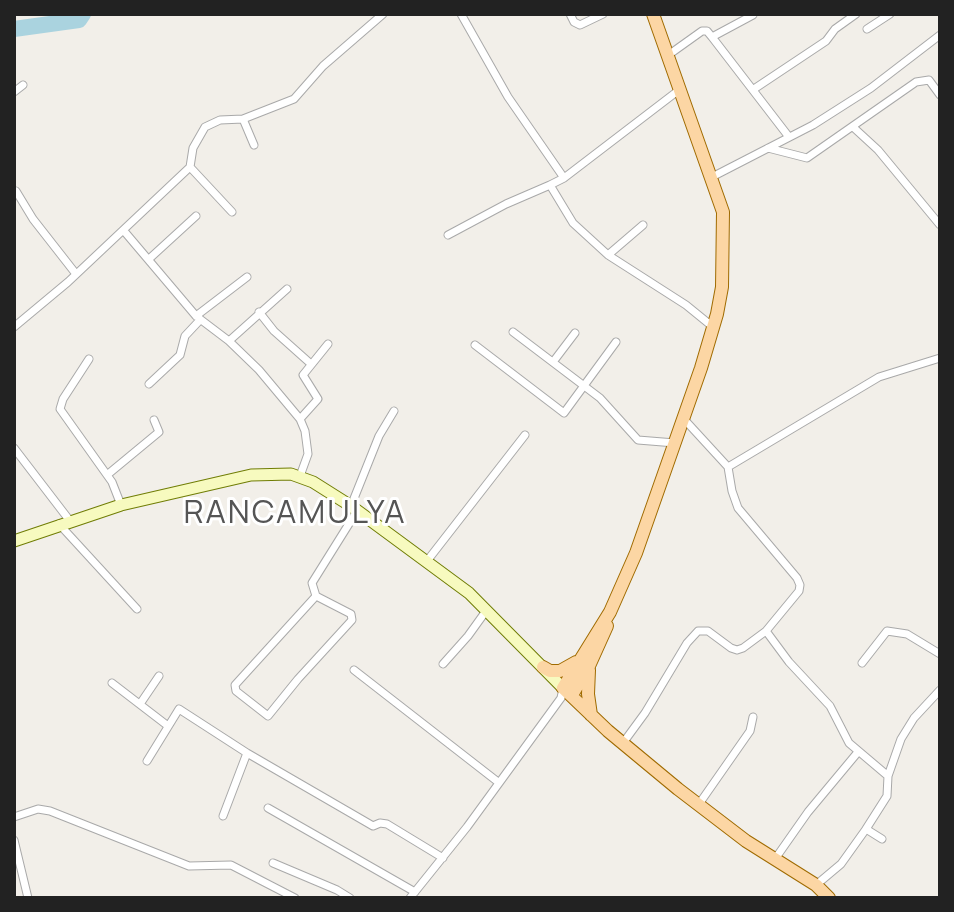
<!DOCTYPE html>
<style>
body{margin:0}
#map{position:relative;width:954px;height:912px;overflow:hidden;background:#f2efe9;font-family:Manrope,sans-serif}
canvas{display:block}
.frame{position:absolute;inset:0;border:16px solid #222;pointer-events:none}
</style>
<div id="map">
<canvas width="954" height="912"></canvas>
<div class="frame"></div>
</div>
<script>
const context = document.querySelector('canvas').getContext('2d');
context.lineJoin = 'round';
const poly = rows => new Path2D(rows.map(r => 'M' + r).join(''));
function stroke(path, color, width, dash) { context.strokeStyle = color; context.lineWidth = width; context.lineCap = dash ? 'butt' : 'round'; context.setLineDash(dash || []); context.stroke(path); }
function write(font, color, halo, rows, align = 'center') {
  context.font = font + ' Manrope,sans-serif'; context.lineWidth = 6; context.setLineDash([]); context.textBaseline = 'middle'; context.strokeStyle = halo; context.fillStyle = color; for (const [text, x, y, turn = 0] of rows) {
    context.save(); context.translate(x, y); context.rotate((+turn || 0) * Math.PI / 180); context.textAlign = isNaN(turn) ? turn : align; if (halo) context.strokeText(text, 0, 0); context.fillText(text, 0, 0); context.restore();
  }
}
const river = poly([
 [14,29,79,20,83,14]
]);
const minor = poly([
 [461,14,508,97,564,178],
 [570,14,574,22,580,25,603,14],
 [867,29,890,14],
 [712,37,789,137],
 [667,56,702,31,707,31,712,37,753,15],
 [754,89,826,41,835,29,856,14],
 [679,90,564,178,550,185,573,223,608,255,686,305,713,327],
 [14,92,23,85],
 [243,119,254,145],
 [853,127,878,150,940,225],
 [768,148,807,158,916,82,929,80,940,95],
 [190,167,232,212],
 [712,177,813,125,871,88,940,35],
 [16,191,33,219,76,274],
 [124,231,196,316,229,341,259,370,300,419,305,431,308,454,300,476],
 [448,235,506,204,550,185],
 [608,255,643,225],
 [149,259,196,216],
 [259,312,274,331,311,364],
 [196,316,247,277],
 [14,327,68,282,190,167,193,148,205,127,220,120,243,119,294,99,323,66,383,14],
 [513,332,600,398,638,440,675,443],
 [229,341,287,289],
 [475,345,564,413,616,342],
 [89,359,63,399,60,409,112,482,121,505],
 [553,362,575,333],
 [149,384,180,355,185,336,200,320],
 [683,418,728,467],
 [300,419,318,399,303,375,328,344],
 [14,448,70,521],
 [107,475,159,432,154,420],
 [351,506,379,436,394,411],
 [59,524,137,609],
 [427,561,525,435],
 [316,596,235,685,236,691,268,716,298,679,352,620,351,614,316,596,312,583,357,511],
 [766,631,789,662,830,706,849,743,888,776],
 [862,663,887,631,907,634,940,654],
 [443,664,468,636,486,611],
 [354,670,498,782],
 [112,683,168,726],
 [140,704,159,676],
 [623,743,645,713,687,643,698,631,708,631,731,648,737,650,743,648,766,631,799,591,800,585,797,578,738,508,732,491,728,467,879,377,940,358],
 [147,761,179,709,247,753,373,826,380,823,387,824,443,858],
 [699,804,750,731,753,717],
 [268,808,415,892],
 [223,816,247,753],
 [14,817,38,809,50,811,189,866,231,865,295,898],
 [882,839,866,829,887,796,888,776,901,739,914,718,940,690],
 [14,840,28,898],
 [775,859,808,812,858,752],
 [273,863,337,890,350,898],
 [816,885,841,864,866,829],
 [410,898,467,827,561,698,563,688]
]);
const secondary = poly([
 [14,541,121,505,251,475,291,474,313,482,351,506,469,593,563,688]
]);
const primary = poly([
 [653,14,723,212,722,287,717,314,701,368,636,553,610,612,563,688,608,731,678,789,746,841,816,885,829,898],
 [543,667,550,671,560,671,576,662],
 [589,670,588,694,591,715],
 [572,695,589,666,607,626]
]);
const quarterNames = [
 ["RANCAMULYA",295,514]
];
stroke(river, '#aad3df', 16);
stroke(minor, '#a9a9a9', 9);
stroke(secondary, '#707d05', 13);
stroke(primary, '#a06b00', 14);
stroke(minor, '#fff', 7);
stroke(secondary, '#f7fabf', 11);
stroke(primary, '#fcd6a4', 12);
context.letterSpacing = '2px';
write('32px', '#555', '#fff', quarterNames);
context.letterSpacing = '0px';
</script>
